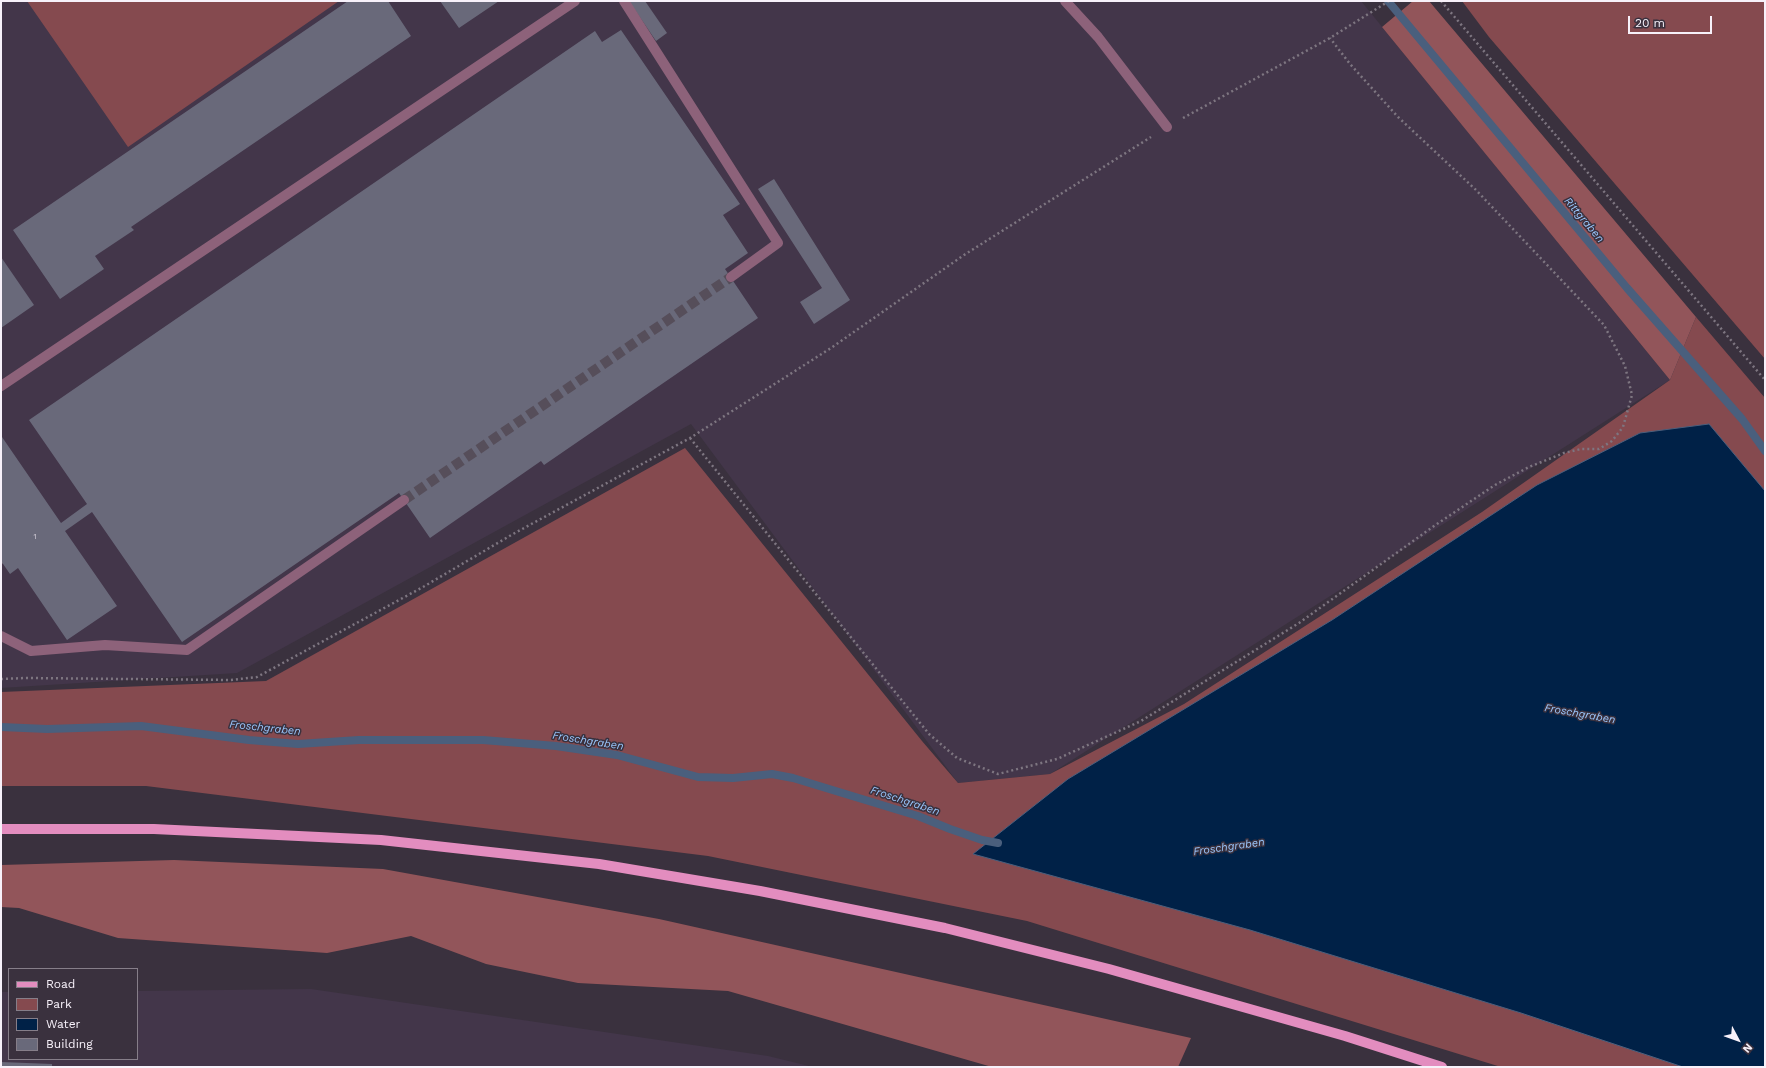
<!DOCTYPE html>
<style>
body{margin:0}
#map{position:relative;width:1766px;height:1068px;overflow:hidden;background:#3a313e;font-family:"Work Sans",sans-serif}
canvas{display:block}
.frame{position:absolute;inset:0;border:2px solid #f7f1fa;pointer-events:none}
.legend{position:absolute;left:8px;top:968px;width:130px;height:92px;box-sizing:border-box;background:#3a313e;border:1px solid #867e89;margin:0;padding:5px 7px;list-style:none;font-size:12px;color:#f7f1fa}
.legend li{display:flex;align-items:center;gap:8px;height:20px}
.legend b{width:20px;border:1px solid #867e89}
.north{position:absolute;left:1718px;top:1020px;width:40px;height:40px;-webkit-text-stroke:3px #3a313e;paint-order:stroke;rotate:131deg;font-size:11px;font-weight:700;line-height:16px;text-align:center;color:#f7f1fa}
.north::after{content:'';display:block;margin:auto;width:14px;height:18px;background:#f7f1fa;clip-path:polygon(50% 0,100% 100%,50% 72%,0 100%)}
.scale{position:absolute;left:1628px;top:16px;width:84px;height:18px;box-sizing:border-box;border:2px solid #f7f1fa;border-top:0;padding-left:5px;font-size:12px;line-height:14px;white-space:nowrap;color:#f7f1fa;-webkit-text-stroke:3px #3a313e;paint-order:stroke}
</style>
<div id="map">
<canvas width="1766" height="1068"></canvas>
<div class="frame"></div>
<ul class="legend">
<li><b style="height:5px;background:#e38dbf"></b>Road</li>
<li><b style="height:11px;background:#854a4f"></b>Park</li>
<li><b style="height:11px;background:#002147"></b>Water</li>
<li><b style="height:11px;background:#69697a"></b>Building</li>
</ul>
<div class="north">N</div>
<div class="scale">20 m</div>
</div>
<script>
const context = document.querySelector('canvas').getContext('2d');
context.lineJoin = 'round';
function fillPath(path, color) { context.fillStyle = color; context.fill(path, 'evenodd'); }
const poly = rows => new Path2D(rows.map(r => 'M' + r).join(''));
function stroke(path, color, width, dash) { context.strokeStyle = color; context.lineWidth = width; context.lineCap = dash ? 'butt' : 'round'; context.setLineDash(dash || []); context.stroke(path); }
function write(font, color, halo, rows, align = 'center') {
  context.font = font + ' "Work Sans",sans-serif'; context.lineWidth = 3; context.setLineDash([]); context.textBaseline = 'middle'; context.strokeStyle = halo; context.fillStyle = color; for (const [text, x, y, turn = 0] of rows) {
    context.save(); context.translate(x, y); context.rotate((+turn || 0) * Math.PI / 180); context.textAlign = isNaN(turn) ? turn : align; if (halo) context.strokeText(text, 0, 0); context.fillText(text, 0, 0); context.restore();
  }
}
const built = poly([
 [1,1,1361,1,1670,380,1050,774,958,783,691,424,237,673,1,688],
 [311,989,768,1056,813,1067,1,1067,1,992,9,992,9,1059,137,1059,137,991]
]);
const green = poly([
 [27,1,339,1,128,147],
 [1462,1,1765,1,1765,359,1489,37],
 [1696,317,1765,398,1765,1067,1501,1067,1027,921,708,856,146,786,1,786,1,692,266,681,685,448,922,741,958,783,1050,774,1184,704,1482,512,1670,380]
]);
const forest = poly([
 [1413,1,1429,1,1696,317,1670,380,1382,27],
 [174,860,383,869,659,919,1191,1038,1178,1067,992,1067,728,991,578,983,486,964,411,936,327,953,118,938,19,908,1,907,1,865]
]);
const water = poly([
 [1709,424,1765,491,1765,1067,1683,1067,1521,1013,1250,930,973,854,1068,779,1332,620,1537,485,1640,433,1709,424]
]);
const stream = poly([
 [1388,1,1627,288,1742,419,1765,451],
 [1,727,47,729,141,726,249,740,298,744,359,740,483,740,556,746,617,755,698,777,733,778,772,774,793,778,918,816,950,829,982,840,998,843]
]);
const building = poly([
 [348,1,388,1,411,36,131,227,134,230,95,256,104,269,60,299,13,230],
 [440,1,499,1,459,28],
 [629,1,645,1,667,33,656,41],
 [621,30,740,204,723,215,748,253,725,269,758,318,544,465,541,461,430,538,399,493,182,642,92,512,65,531,117,606,67,640,18,568,10,574,1,561,1,438,2,437,61,523,87,504,29,420,595,31,602,42],
 [774,179,850,300,814,324,800,302,822,288,758,189],
 [1,257,34,305,1,328],
 [1,1062,52,1064,52,1067,1,1067]
]);
const minorTunnel = poly([
 [404,500,731,277]
]);
const path = poly([
 [1441,1,1765,380],
 [1183,118,1330,38,1389,1],
 [690,438,929,734,957,758,998,774,1057,759,1141,721,1299,623,1434,526,1495,485,1529,467,1564,453,1581,449,1599,449,1612,441,1623,427,1632,395,1625,366,1604,325,1476,190,1398,117,1350,64,1330,38],
 [1,563,2,562],
 [1,679,26,678,231,680,257,677,423,587,513,534,690,438,831,348,964,255,1151,137]
]);
const minor = poly([
 [624,1,778,243,731,277],
 [1065,1,1098,37,1167,127],
 [1,386,575,1],
 [1,636,31,651,105,645,187,650,404,500]
]);
const major = poly([
 [1,829,154,829,381,840,599,864,760,891,945,928,1109,969,1345,1036,1442,1067]
]);
const numberNames = [
 ["1",35,537]
];
const waterNames = [
 ["Rittgraben",1584,220,50],
 ["Froschgraben",1580,714,10],
 ["Froschgraben",265,728,6],
 ["Froschgraben",588,741,9],
 ["Froschgraben",905,801,18],
 ["Froschgraben",1229,847,-8]
];
fillPath(built, '#43364a');
fillPath(green, '#854a4f');
fillPath(forest, '#92555a');
fillPath(water, '#002147');
stroke(water, '#4a5f7d', 1);
stroke(stream, '#4a5f7d', 8);
fillPath(building, '#69697a');
stroke(minorTunnel, '#564e5a', 10, [10, 5]);
stroke(path, '#7e7681', 2.5, [2, 3]);
stroke(minor, '#8d627a', 10);
stroke(major, '#e38dbf', 10);
write('8px', '#d4cfda', null, numberNames);
write('italic 11px', '#9ac6fc', '#3a313e', waterNames);
</script>
